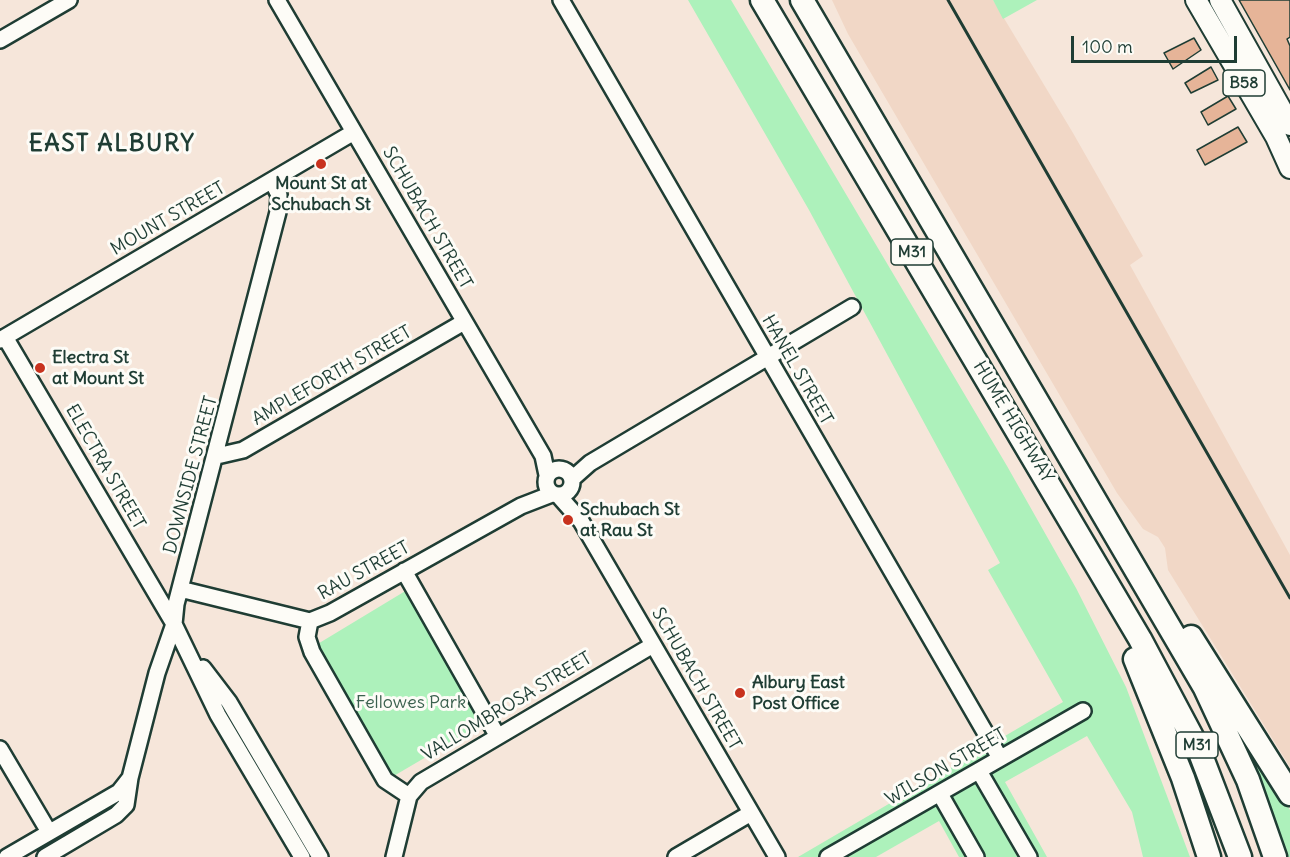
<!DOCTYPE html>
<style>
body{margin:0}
#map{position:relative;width:1290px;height:857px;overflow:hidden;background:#f6e6da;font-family:Delius,sans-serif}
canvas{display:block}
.scale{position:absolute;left:1071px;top:36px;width:166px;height:27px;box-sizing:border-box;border:3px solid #1f3d34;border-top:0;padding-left:8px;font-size:18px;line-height:21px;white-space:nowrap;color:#1f3d34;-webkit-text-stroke:4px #fdfcf7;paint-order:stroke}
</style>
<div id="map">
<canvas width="1290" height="857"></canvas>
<div class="scale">100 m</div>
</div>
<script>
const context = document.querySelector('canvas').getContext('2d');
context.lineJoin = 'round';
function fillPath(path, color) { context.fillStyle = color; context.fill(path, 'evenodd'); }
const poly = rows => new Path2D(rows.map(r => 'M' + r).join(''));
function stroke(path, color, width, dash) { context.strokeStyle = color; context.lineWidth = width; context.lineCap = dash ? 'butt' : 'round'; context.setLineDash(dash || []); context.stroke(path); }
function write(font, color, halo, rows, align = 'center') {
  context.font = font + ' Delius,sans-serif'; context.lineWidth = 6; context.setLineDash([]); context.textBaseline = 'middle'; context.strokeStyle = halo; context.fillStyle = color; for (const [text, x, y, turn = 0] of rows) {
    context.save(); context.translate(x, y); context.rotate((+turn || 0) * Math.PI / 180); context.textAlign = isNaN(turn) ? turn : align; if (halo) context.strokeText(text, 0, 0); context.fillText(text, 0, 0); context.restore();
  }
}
const built = poly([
 [832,0,993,0,1073,133,1143,256,1130,265,1290,555,1290,767,1168,570,1165,548,1158,537,1143,529,1117,493,848,34]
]);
const green = poly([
 [688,0,731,0,1007,466,1076,588,1126,687,1190,857,1143,857,1132,812,1087,736,1005,782,1047,857,959,857,939,821,876,857,798,857,1063,702,988,570,1000,563,809,210],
 [993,0,1037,0,1003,19],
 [407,590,484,723,392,777,316,645],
 [1263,766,1290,810,1290,857,1287,857,1254,769]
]);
const building = poly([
 [1239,0,1290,0,1290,37,1287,39,1290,46,1290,90,1239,0],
 [1194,38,1201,50,1173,69,1164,53,1194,38],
 [1211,67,1218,80,1191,93,1185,83,1211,67],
 [1228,96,1236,109,1208,125,1201,112,1228,96],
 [1238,127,1247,142,1205,165,1197,150,1238,127]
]);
const minor = poly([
 [277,0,543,456,547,475],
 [561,0,1000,758],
 [0,40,69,0],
 [5,337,174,624,218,715,302,857],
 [0,340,354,132],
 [217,456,243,450,464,322],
 '546 482a13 13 0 1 1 26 0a13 13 0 1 1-26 0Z',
 [572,479,590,463,852,307],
 [558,495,581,521,777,857],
 [404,571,497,735],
 [180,589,310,621,330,613,521,506,552,494],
 [310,621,307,637,312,652,385,780,409,796],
 [203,668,229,702,320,857],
 [0,749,49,832],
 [979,771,1029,857],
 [940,794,976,857],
 [7,857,119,792,130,778],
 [45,857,116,815,126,805,130,778,157,673,174,624,176,604,278,212,279,195,272,181],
 [394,857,409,796,421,782,653,645],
 [676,857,751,813],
 [828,857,1083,711]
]);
const major = poly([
 [1196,0,1276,137,1290,168],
 [1220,0,1290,125]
]);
const highway = poly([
 [762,0,1140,639,1199,750,1240,857],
 [802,0,1205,688,1248,780,1275,857],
 [1191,637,1290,794],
 [1135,659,1183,778,1209,857]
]);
const rail = poly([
 [948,0,1290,598]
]);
const markers = [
 [321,164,6,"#c8321e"],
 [40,368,6,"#c8321e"],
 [568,520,6,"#c8321e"],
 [740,693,6,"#c8321e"]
];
const shields = [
 [1244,83,42],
 [912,252,42],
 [1197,745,42]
];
const shieldNames = [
 ["B58",1244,83],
 ["M31",912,252],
 ["M31",1197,745]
];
const poiNames = [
 ["Mount St at",321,184,"center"],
 ["Schubach St",321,205,"center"],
 ["Electra St",52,358],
 ["at Mount St",52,379],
 ["Schubach St",580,510],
 ["at Rau St",580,531],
 ["Albury East",752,683],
 ["Post Office",752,704]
];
const streetNames = [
 ["SCHUBACH STREET",427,218,60],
 ["MOUNT STREET",168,219,-30],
 ["HANEL STREET",797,370,60],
 ["AMPLEFORTH STREET",332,376,-30],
 ["HUME HIGHWAY",1013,422,59],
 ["ELECTRA STREET",105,467,60],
 ["DOWNSIDE STREET",191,475,-75],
 ["RAU STREET",364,571,-29],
 ["SCHUBACH STREET",696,679,60],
 ["VALLOMBROSA STREET",507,707,-31],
 ["WILSON STREET",946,767,-30]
];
const parkNames = [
 ["Fellowes Park",411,703]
];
const districtNames = [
 ["EAST ALBURY",112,144]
];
fillPath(built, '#f1d7c6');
fillPath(green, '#adf1bb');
fillPath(building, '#e6b498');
stroke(building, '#1f3d34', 1.5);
stroke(minor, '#1f3d34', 20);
stroke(major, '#1f3d34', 24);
stroke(highway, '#1f3d34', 27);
stroke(minor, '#fdfcf7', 15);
stroke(major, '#fdfcf7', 20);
stroke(highway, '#fdfcf7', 22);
stroke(rail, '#1f3d34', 3);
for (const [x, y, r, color] of markers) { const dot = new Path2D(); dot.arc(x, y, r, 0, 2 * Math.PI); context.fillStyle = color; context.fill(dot); stroke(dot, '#fdfcf7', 2); }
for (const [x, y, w] of shields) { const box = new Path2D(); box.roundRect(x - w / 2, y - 13, w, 26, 4.5); context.fillStyle = '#fdfcf7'; context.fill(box); stroke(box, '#1f3d34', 1.5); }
write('bold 16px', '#1f3d34', null, shieldNames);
write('bold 18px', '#1f3d34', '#fdfcf7', poiNames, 'left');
write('18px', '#1f3d34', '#fdfcf7', streetNames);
write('18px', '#3b614f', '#fdfcf7', parkNames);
context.letterSpacing = '1.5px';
write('bold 24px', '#1f3d34', '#fdfcf7', districtNames);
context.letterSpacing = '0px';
</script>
